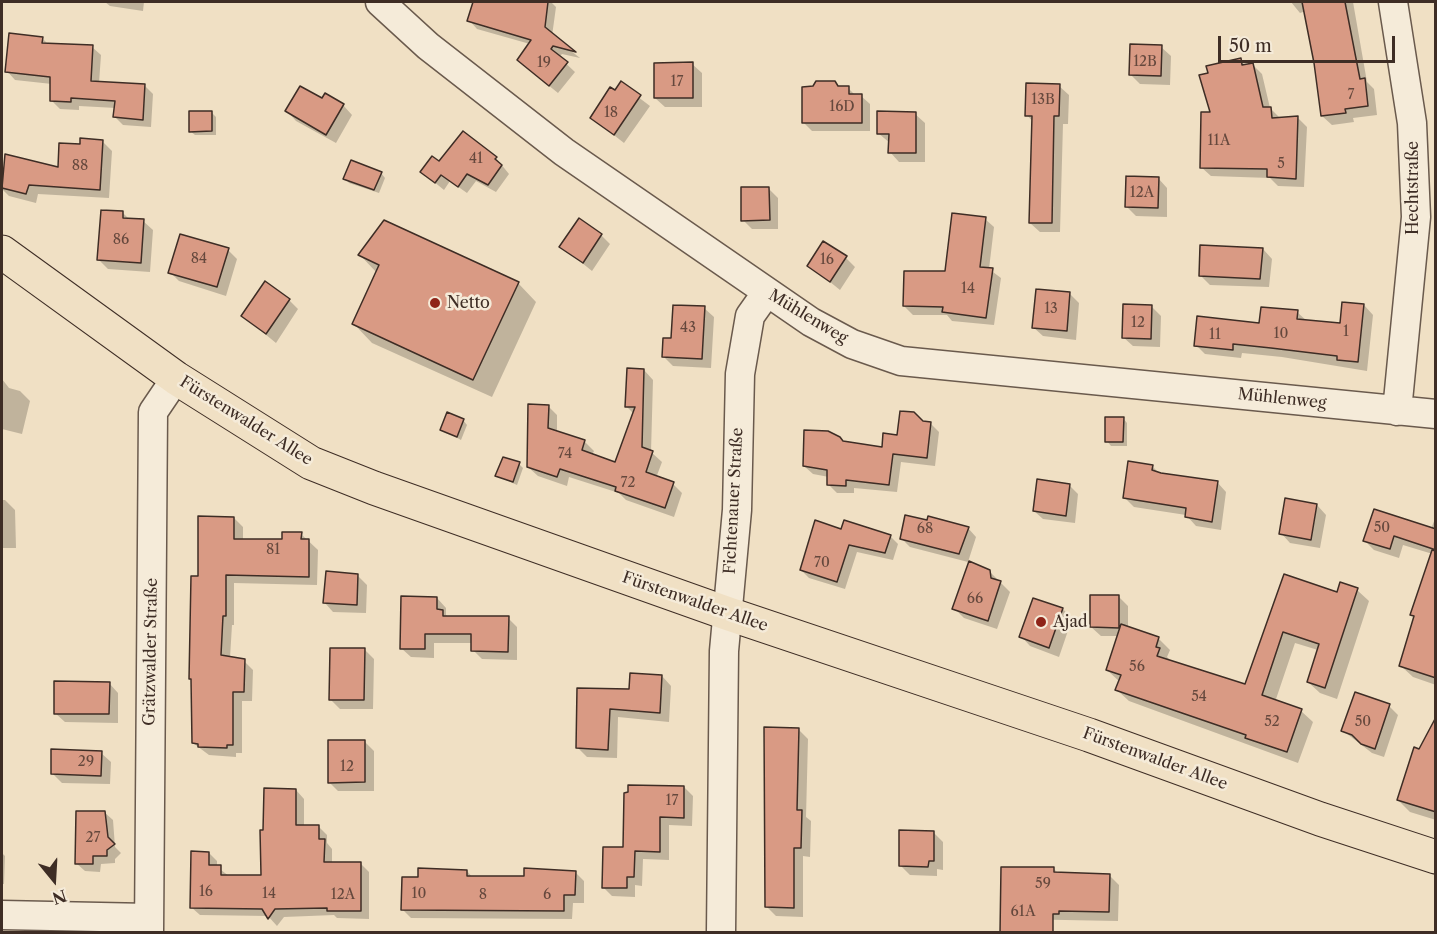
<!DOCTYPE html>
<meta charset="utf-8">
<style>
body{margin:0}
#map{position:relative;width:1437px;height:934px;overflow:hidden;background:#f0e0c4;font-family:"Libre Caslon Text",serif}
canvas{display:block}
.frame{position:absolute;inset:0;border:3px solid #3e2d25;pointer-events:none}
.north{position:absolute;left:24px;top:850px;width:60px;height:60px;-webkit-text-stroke:4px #f5ebd9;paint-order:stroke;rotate:162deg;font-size:16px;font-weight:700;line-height:24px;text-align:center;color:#3e2d25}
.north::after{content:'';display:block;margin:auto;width:21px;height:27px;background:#3e2d25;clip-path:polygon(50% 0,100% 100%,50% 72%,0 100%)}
.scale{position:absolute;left:1218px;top:36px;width:177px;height:27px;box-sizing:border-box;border:3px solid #3e2d25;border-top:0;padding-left:8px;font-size:18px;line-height:21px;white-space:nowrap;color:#3e2d25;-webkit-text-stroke:4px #f5ebd9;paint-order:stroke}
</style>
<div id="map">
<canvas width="1437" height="934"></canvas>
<div class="frame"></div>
<div class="north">N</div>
<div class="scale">50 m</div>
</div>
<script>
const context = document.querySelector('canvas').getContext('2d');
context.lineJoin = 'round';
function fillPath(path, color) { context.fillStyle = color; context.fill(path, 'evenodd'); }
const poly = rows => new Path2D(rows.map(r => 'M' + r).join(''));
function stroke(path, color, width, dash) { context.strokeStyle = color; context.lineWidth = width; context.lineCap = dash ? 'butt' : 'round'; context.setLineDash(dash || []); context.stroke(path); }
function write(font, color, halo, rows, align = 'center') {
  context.font = font + ' "Libre Caslon Text",serif'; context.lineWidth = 5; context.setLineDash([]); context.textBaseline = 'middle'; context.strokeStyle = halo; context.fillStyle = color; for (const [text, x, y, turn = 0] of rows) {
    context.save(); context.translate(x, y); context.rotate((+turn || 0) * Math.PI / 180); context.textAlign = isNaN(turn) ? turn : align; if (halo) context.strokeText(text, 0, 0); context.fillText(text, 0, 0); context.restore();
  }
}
const shadow = poly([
 [105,2,144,2,143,11,110,6],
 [475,2,551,2,556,7,552,36,580,58,562,54,559,57,575,72,558,93,527,68,530,44,477,29,469,20],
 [1291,2,1353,2,1367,82,1374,89,1377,115,1353,118,1354,122,1332,125,1322,116,1306,11,1300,13],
 [42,38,49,45,92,47,101,55,99,83,145,86,153,94,151,127,123,125,115,117,116,108,79,106,79,110,60,109,51,100,52,84,15,80,7,71],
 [1161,47,1171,56,1170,85,1140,84,1130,74],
 [1240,60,1246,66,1252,64,1262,74,1270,108,1280,118,1298,118,1307,127,1304,187,1278,186,1270,178,1211,176,1201,167,1212,113,1210,74],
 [692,64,702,73,702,107,665,107,655,98],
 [835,82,840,88,848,88,856,96,861,96,870,104,870,131,812,131,804,123],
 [621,84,650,106,624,143,592,118],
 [1059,86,1069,95,1068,124,1063,124,1060,232,1040,232,1030,223,1033,122,1027,115],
 [323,100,343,105,352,115,336,143,296,121,287,111],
 [212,113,216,117,216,135,195,135,190,131],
 [915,114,925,123,925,162,899,162,890,152,890,143,878,133],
 [102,141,112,151,109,198,38,194,36,203,9,196,2,189,6,156,59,169,81,145],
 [496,158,509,174,496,192,476,181,467,193,450,181,444,190,422,172,439,164],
 [381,173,385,178,379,193,349,183,345,178],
 [1158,178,1167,188,1167,217,1136,216,1127,207],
 [769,189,778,198,778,229,752,229,743,220],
 [123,213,130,220,143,221,153,230,150,272,108,269,99,260],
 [985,219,994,227,989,269,1001,278,994,325,952,321,947,315,913,315,904,306,946,273],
 [601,235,610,244,592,271,561,246],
 [1263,249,1272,259,1269,287,1210,285,1200,275],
 [228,250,237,259,226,296,179,281,170,272],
 [360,255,518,283,536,302,492,397,372,343,354,324,377,273],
 [846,258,855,267,840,290,809,265],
 [1069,293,1079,303,1076,340,1043,336,1033,327],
 [289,300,298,309,276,343,243,316],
 [1364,305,1373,315,1367,371,1282,357,1242,353,1241,358,1205,354,1196,345,1297,312,1308,322,1342,324],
 [1151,306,1161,316,1160,347,1133,346,1123,337],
 [704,308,714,317,711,368,673,366,663,356,672,339],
 [644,370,653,380,651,452,662,462,656,478,673,484,682,493,674,517,626,500,619,493,569,477,567,486,538,476,528,467,548,406,557,415,557,432,584,441,594,451,592,455,616,464,634,414,626,406],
 [2,379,9,388,20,391,30,401,22,434,2,429],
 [1123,418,1127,423,1127,446,1111,446,1107,441],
 [463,420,467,425,461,440,441,429],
 [922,423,931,424,939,432,935,466,901,462,897,492,854,488,854,493,837,493,828,484,829,477,813,474,804,466,883,449],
 [519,464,523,468,517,485,497,476],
 [1152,466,1158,472,1217,482,1226,492,1221,530,1196,526,1186,515,1134,507,1124,497],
 [1069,485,1078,494,1075,523,1043,519,1034,511],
 [2,500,5,500,15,510,16,548,2,548],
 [1317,505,1326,515,1320,548,1290,543,1281,533],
 [1436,516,1436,555,1403,545,1399,558,1374,550,1365,541,1431,529],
 [234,518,243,527,243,540,284,540,301,534,318,550,317,585,234,583,234,625,232,625,230,658,244,661,253,670,252,701,242,701,242,753,236,753,236,757,209,755,193,743,193,681,190,679,199,578],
 [968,528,976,537,968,562,910,547,901,538],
 [842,531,890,536,898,544,893,560,857,552,845,589,809,578,801,570],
 [989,571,1010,592,997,629,964,618,954,608],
 [1436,572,1436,685,1413,677,1401,666,1415,618,1412,615],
 [358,576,367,585,366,613,333,612,325,603],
 [1285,576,1338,594,1357,590,1369,601,1337,699,1320,693,1308,682,1318,650,1295,643,1275,702,1301,711,1313,722,1298,763,1129,701,1117,690,1120,682,1107,670,1119,636,1101,636,1091,627,1119,597,1128,606,1128,628,1158,638,1170,650,1167,657,1171,661,1246,686],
 [437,598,446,608,446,615,449,618,508,618,517,627,517,660,482,659,473,650,473,643,434,643,434,658,411,657,401,648],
 [1034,600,1063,609,1072,619,1059,657,1030,646,1021,636],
 [365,650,374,659,373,709,340,709,330,699],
 [662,676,671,686,669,722,618,717,617,758,587,757,577,747,578,690,630,690],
 [109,683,118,693,118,723,65,722,55,713],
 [1389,706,1398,715,1384,757,1372,753,1342,730],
 [1436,720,1436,820,1410,812,1398,800],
 [799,730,808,739,806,817,811,821,810,857,803,856,803,917,776,916,766,906],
 [365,742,374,751,374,791,338,791,329,782],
 [101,753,111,762,110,784,62,783,53,774],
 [684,787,693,796,692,826,669,825,669,860,643,859,642,886,635,885,635,897,612,896,603,887,625,849],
 [296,790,304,799,304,827,319,827,327,835,327,843,332,849,332,864,361,864,369,872,369,919,337,918,334,915,284,917,277,926,268,916,200,915,191,907,209,853,217,861,217,867,229,876,262,876,264,832],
 [104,812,113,820,115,847,121,853,115,859,115,863,101,864,100,872,85,871,76,863],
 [933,832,943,842,943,870,937,869,937,876,910,875,901,866],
 [2,853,5,856,4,884,2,884],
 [1053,868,1058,873,1109,875,1119,885,1118,921,1011,919],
 [467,871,473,878,526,878,575,872,584,881,584,903,573,903,572,919,411,918,403,910,419,878]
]);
const building = poly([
 [473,2,548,2,545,27,576,52,553,46,551,49,568,62,549,86,517,60,531,40,467,21,473,2],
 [1302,2,1345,2,1360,79,1365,78,1368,106,1345,109,1346,113,1321,116,1314,63,1302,2],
 [9,33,43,37,42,43,93,45,91,81,145,84,143,120,113,117,115,101,71,98,71,102,50,101,50,77,5,72,9,33],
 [1130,44,1162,45,1161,76,1129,75,1130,44],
 [1241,58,1242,65,1253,63,1263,107,1271,107,1272,118,1298,116,1296,179,1267,177,1267,169,1200,168,1201,112,1210,112,1199,75,1208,73,1206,66,1241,58],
 [693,62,693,98,654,98,654,63,693,62],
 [621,81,641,95,614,135,590,118,610,87,615,90,621,81],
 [816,81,835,81,838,86,849,86,849,94,862,94,862,123,802,123,802,87,813,86,816,81],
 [1026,83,1060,84,1059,116,1054,116,1052,223,1029,223,1032,116,1025,116,1026,83],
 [300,86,322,98,325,93,344,104,326,135,285,111,300,86],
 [189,111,212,111,212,131,189,132,189,111],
 [877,111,916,112,916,153,888,153,889,134,877,134,877,111],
 [463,131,497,157,495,159,502,165,488,185,467,174,458,187,441,175,435,183,420,172,432,156,439,161,463,131],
 [80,138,103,140,100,190,29,185,26,194,2,188,5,154,58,167,59,143,80,144,80,138],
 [351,160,382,172,374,190,343,179,351,160],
 [1126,176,1159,177,1158,208,1125,207,1126,176],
 [741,187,769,187,770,220,741,221,741,187],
 [101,210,123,211,123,218,144,219,141,263,97,260,101,210],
 [952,213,986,217,980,267,993,268,986,318,942,312,943,307,903,306,904,271,945,271,952,213],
 [579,218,602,234,583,263,559,247,579,218],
 [384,220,519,282,473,380,352,324,379,265,358,255,384,220],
 [180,234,229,248,217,287,168,273,180,234],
 [823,241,847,256,830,282,807,266,823,241],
 [1200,245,1263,248,1260,279,1199,276,1200,245],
 [265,281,290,299,266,334,241,316,265,281],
 [1036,289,1070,292,1067,331,1032,328,1036,289],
 [1342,302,1364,304,1358,362,1337,360,1337,356,1271,348,1233,344,1233,350,1194,346,1197,316,1259,323,1261,307,1298,310,1297,319,1340,323,1342,302],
 [1123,304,1152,305,1151,339,1122,338,1123,304],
 [673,305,705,306,702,359,662,357,663,338,671,338,673,305],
 [627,368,644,369,642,447,653,451,646,472,674,482,665,508,615,491,616,487,560,469,557,477,527,467,528,404,549,405,548,428,585,440,582,450,615,462,635,407,625,407,627,368],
 [900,411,914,412,923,421,931,422,927,458,893,454,889,485,846,480,846,486,827,485,827,470,803,466,804,430,828,431,840,437,843,441,882,447,883,433,897,435,900,411],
 [447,412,464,419,457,437,440,430,447,412],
 [1105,417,1124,417,1123,442,1105,442,1105,417],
 [503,457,520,462,513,482,495,476,503,457],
 [1128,461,1153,465,1152,470,1161,473,1218,481,1212,522,1185,517,1186,508,1123,498,1128,461],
 [1037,479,1070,484,1066,516,1033,511,1037,479],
 [1285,498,1317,504,1311,540,1279,534,1285,498],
 [1374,509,1436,529,1436,550,1394,536,1390,549,1363,541,1374,509],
 [905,515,927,520,928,516,969,527,959,554,900,539,905,515],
 [198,516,234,517,234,539,282,539,282,532,302,532,301,539,309,539,309,577,226,575,226,616,223,616,221,655,245,659,244,692,233,692,233,745,227,745,227,748,198,747,198,744,192,743,191,679,189,679,191,576,198,576,198,516],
 [815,520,841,529,844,520,891,535,885,553,849,545,837,582,800,570,815,520],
 [1432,550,1436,551,1436,678,1399,666,1414,616,1410,615,1432,550],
 [969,561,990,570,991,578,1001,581,988,621,952,609,969,561],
 [326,571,358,574,357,605,323,603,326,571],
 [1284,574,1337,592,1340,582,1358,588,1325,688,1307,682,1319,644,1283,632,1262,695,1302,709,1287,752,1245,738,1246,735,1115,690,1121,675,1106,670,1121,624,1159,637,1156,647,1160,648,1157,656,1245,684,1284,574],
 [1090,595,1119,595,1119,628,1090,627,1090,595],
 [401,596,437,597,437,609,443,610,443,616,509,616,508,652,471,651,471,634,425,634,425,649,400,649,401,596],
 [1033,598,1063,608,1049,648,1019,637,1033,598],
 [330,648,365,648,364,700,329,700,330,648],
 [630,673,662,675,660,713,610,709,608,750,576,748,577,688,629,689,630,673],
 [54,681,110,682,109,714,54,714,54,681],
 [1355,692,1390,704,1375,749,1361,744,1352,735,1341,731,1355,692],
 [1436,717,1436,812,1397,800,1414,747,1419,749,1436,717],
 [764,727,799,728,797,810,802,810,801,848,794,848,794,908,765,907,764,727],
 [328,740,365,740,365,782,328,783,328,740],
 [51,749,102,751,101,776,51,774,51,749],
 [628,785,684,786,684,818,660,817,660,852,635,851,634,877,627,877,627,888,602,888,603,847,623,847,624,793,628,792,628,785],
 [264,788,296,789,296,825,319,825,319,839,325,839,324,862,361,862,361,911,327,911,327,908,275,909,268,919,262,909,190,908,191,851,209,852,209,865,221,865,221,875,261,875,260,830,263,830,264,788],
 [76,811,105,811,108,837,115,844,107,850,107,856,93,856,93,864,75,864,76,811],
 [899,830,934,831,934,861,929,861,928,867,899,866,899,830],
 [1001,867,1054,867,1054,872,1110,874,1109,912,1059,911,1059,914,1053,914,1053,933,1000,933,1001,867],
 [418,868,467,870,467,876,524,876,524,868,576,871,575,895,564,895,564,911,401,910,402,877,418,877,418,868]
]);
const minor = poly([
 [380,2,428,46,564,152,811,322,852,344,901,361,1436,414],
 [1393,2,1412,123,1416,217,1397,411],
 [2,915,149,918],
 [149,932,153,412,176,378],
 [721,932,724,651,737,510,740,374,750,316,767,292]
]);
const major = poly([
 [2,252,176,378,311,463,374,488,726,613,1089,735,1320,819,1436,857]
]);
const markers = [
 [435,303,6,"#8f2418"],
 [1041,622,6,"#8f2418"]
];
const numberNames = [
 ["12B",1145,62],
 ["19",544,63],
 ["17",677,82],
 ["7",1351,95],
 ["13B",1043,100],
 ["16D",842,107],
 ["18",611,113],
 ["11A",1219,141],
 ["41",476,159],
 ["5",1281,164],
 ["88",80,166],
 ["12A",1142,193],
 ["86",121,240],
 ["84",199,259],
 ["16",827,260],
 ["14",968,289],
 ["13",1051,309],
 ["12",1138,323],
 ["43",688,328],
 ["1",1346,332],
 ["10",1281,334],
 ["11",1215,335],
 ["74",565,454],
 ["72",628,483],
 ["50",1382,528],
 ["68",925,529],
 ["81",273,550],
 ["70",822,563],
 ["66",975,599],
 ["56",1137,667],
 ["54",1199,697],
 ["52",1272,722],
 ["50",1363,722],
 ["29",86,762],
 ["12",347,767],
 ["17",672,801],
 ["27",93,838],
 ["59",1043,884],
 ["16",206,892],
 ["14",269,894],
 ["10",419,894],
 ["12A",343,895],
 ["8",483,895],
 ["6",547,895],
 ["61A",1023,912]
];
const streetNames = [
 ["Hechtstraße",1413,188,-90],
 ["Mühlenweg",808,317,31],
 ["Mühlenweg",1282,399,6],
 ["Fürstenwalder Allee",246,421,32],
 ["Fichtenauer Straße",734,501,-87],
 ["Fürstenwalder Allee",695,602,19],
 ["Grätzwalder Straße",151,652,-89],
 ["Fürstenwalder Allee",1155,759,20]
];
const poiNames = [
 ["Netto",447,303],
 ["Ajad",1053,622]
];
fillPath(shadow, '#0003');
fillPath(building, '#d99a84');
stroke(building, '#3e2d25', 1.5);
stroke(minor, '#6a5a4d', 31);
stroke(major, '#3e2d25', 35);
stroke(minor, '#f5ebd9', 28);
stroke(major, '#f0e0c4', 33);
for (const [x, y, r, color] of markers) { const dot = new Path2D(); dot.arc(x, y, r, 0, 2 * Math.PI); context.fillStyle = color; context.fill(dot); stroke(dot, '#f5ebd9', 2); }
write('14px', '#65483d', null, numberNames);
write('16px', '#3e2d25', '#f5ebd9', streetNames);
write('16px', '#3e2d25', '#f5ebd9', poiNames, 'left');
</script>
